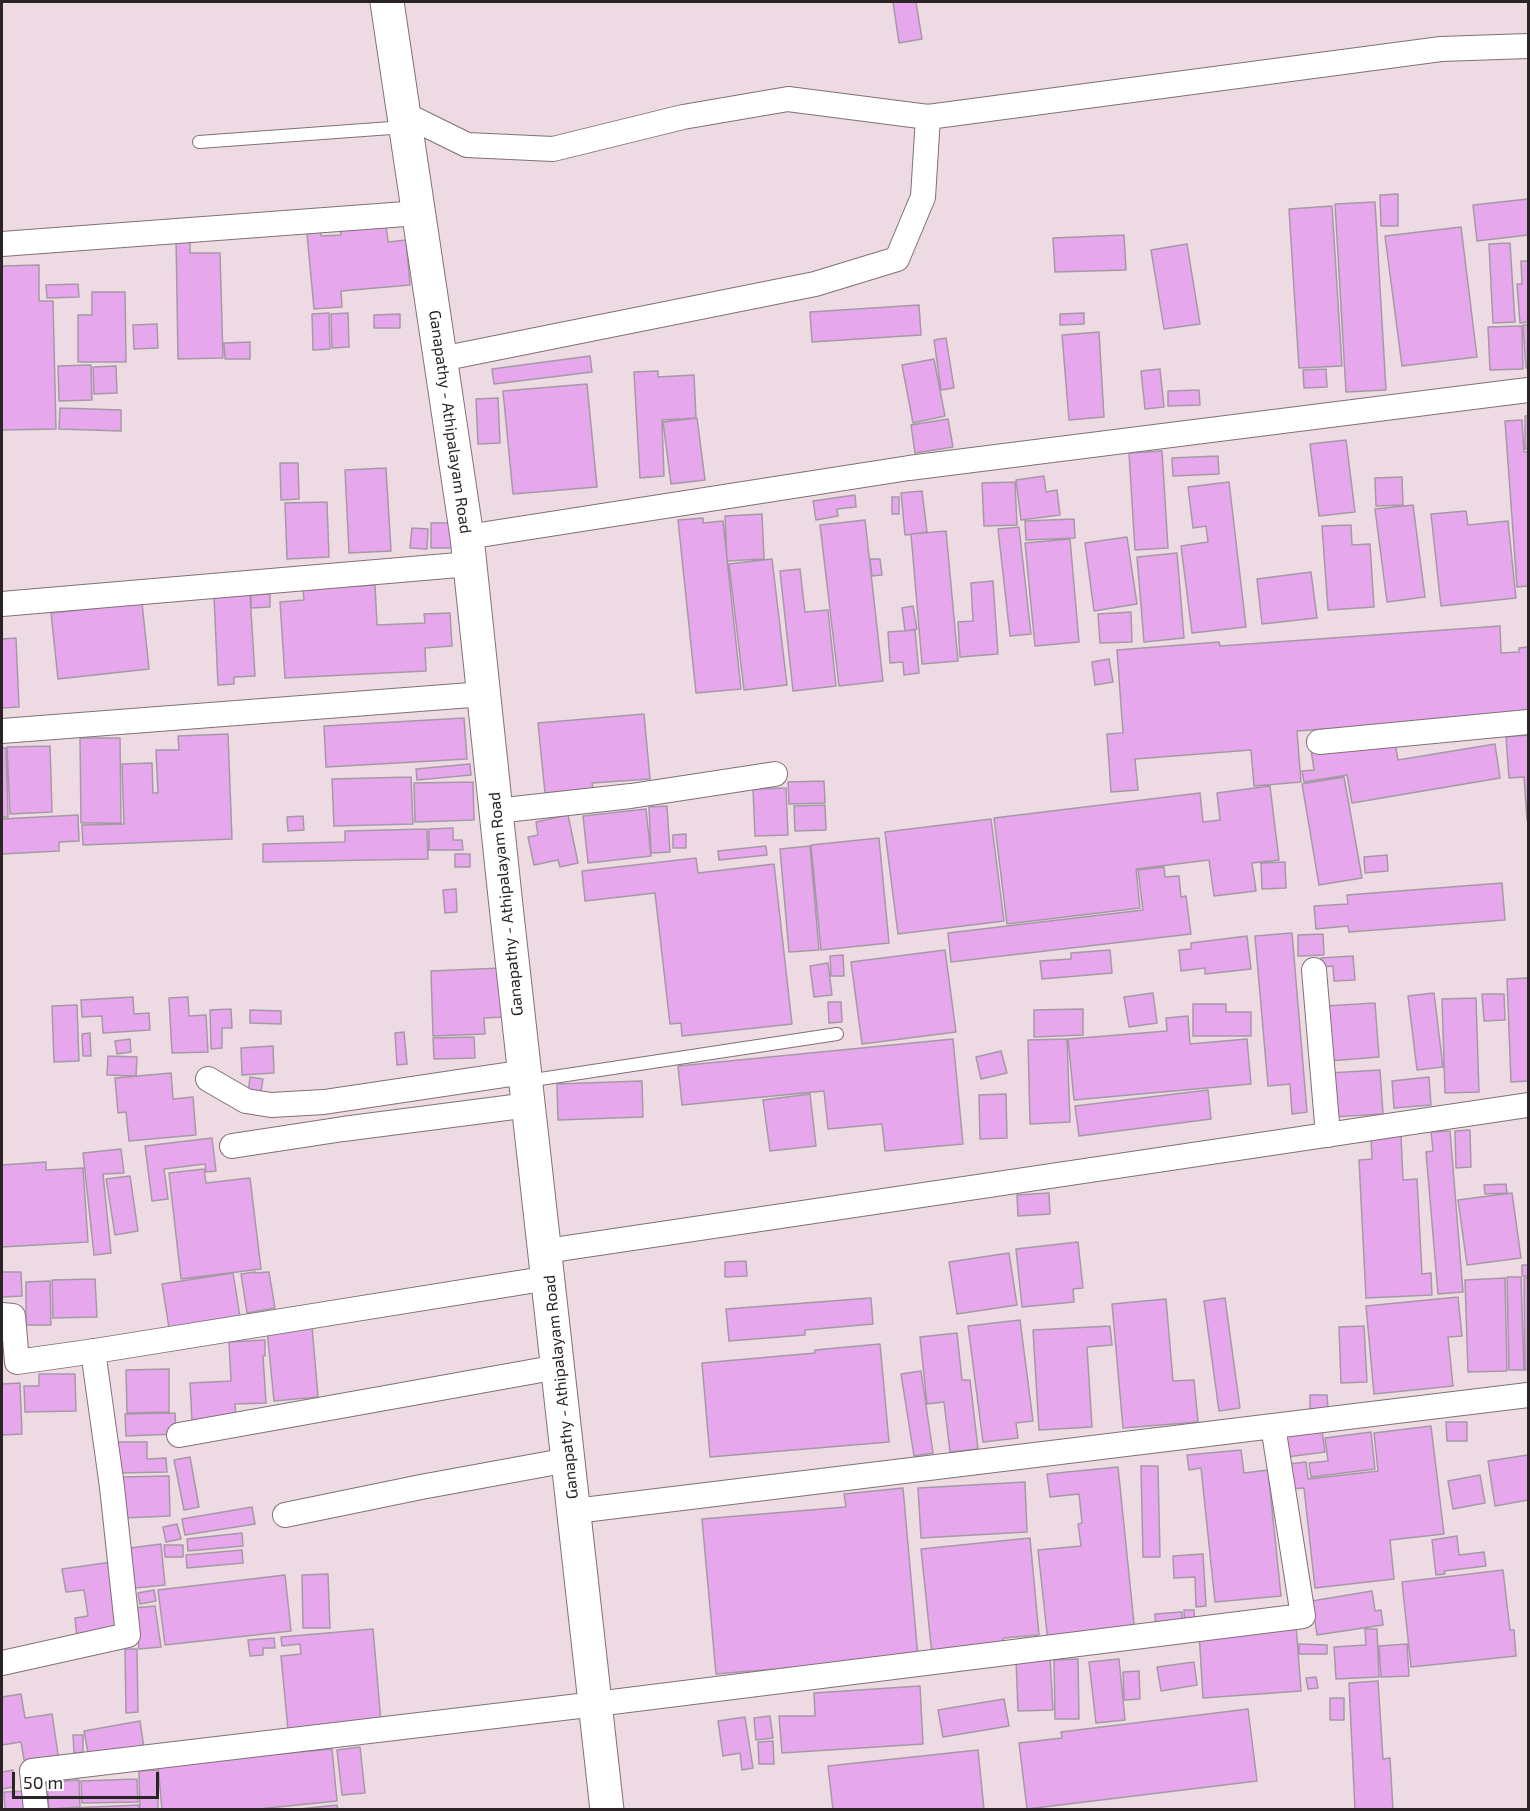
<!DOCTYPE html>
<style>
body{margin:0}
#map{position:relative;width:1530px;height:1811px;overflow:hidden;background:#eddae3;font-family:"Exo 2",sans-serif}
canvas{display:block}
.frame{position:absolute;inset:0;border:3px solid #2a2427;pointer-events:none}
.scale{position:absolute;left:12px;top:1772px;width:147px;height:27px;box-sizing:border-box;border:3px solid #2a2427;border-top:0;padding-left:8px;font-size:18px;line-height:21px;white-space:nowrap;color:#2a2427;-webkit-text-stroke:4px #fff;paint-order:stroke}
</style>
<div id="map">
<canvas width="1530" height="1811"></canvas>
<div class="frame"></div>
<div class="scale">50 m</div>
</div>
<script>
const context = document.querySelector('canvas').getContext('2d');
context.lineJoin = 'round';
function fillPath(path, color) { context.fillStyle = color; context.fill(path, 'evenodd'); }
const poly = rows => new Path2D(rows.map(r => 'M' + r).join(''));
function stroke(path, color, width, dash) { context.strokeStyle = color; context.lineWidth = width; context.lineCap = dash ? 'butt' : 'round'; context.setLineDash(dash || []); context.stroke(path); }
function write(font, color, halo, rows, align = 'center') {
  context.font = font + ' "Exo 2",sans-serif'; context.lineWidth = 5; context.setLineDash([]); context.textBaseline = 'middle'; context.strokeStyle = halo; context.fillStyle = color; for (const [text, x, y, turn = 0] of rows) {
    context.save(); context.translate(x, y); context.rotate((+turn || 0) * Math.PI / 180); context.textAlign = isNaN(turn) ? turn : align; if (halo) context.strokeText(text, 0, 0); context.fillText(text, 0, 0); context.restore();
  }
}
const building = poly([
 [893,2,916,2,922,39,899,43,893,2],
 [1398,194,1398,226,1381,226,1380,195,1398,194],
 [1528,199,1528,235,1477,241,1473,205,1528,199],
 [1375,202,1386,390,1346,392,1335,204,1375,202],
 [1332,206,1342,366,1299,368,1289,209,1332,206],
 [386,225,388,242,406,240,410,285,341,291,342,307,314,309,307,234,321,232,321,236,341,235,340,229,386,225],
 [1461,227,1477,357,1402,366,1385,236,1461,227],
 [190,235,190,253,220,253,223,358,178,359,176,236,190,235],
 [1124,235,1126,270,1055,272,1053,238,1124,235],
 [1510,243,1515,322,1493,323,1489,244,1510,243],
 [1187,244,1200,324,1164,329,1151,250,1187,244],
 [1521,261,1528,261,1528,322,1520,323,1517,284,1522,284,1521,261],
 [39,265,39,301,53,301,56,429,2,430,2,266,39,265],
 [78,284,79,297,47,298,46,285,78,284],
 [92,292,125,292,126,362,78,362,78,315,92,315,92,292],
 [919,305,921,335,812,342,810,312,919,305],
 [329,313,330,349,313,350,312,314,329,313],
 [348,313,349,347,332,348,331,314,348,313],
 [1084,313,1084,324,1060,325,1060,314,1084,313],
 [400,314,400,328,374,328,374,315,400,314],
 [157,324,158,348,134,349,133,325,157,324],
 [1523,325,1528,325,1528,368,1526,368,1523,325],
 [1522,326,1523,369,1490,370,1488,327,1522,326],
 [1099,332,1104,417,1069,420,1062,335,1099,332],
 [946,338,954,388,941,390,934,340,946,338],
 [250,342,250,359,225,359,224,343,250,342],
 [590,356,592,372,494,384,492,369,590,356],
 [934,359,945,416,913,423,902,365,934,359],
 [91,365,92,400,59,401,58,366,91,365],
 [116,366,117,393,94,394,93,367,116,366],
 [1160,369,1164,407,1145,409,1141,371,1160,369],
 [1326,369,1327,387,1304,388,1303,370,1326,369],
 [658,371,658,377,694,375,696,418,662,420,664,476,640,478,634,372,658,371],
 [587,384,597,487,513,494,503,391,587,384],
 [1199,390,1200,405,1168,406,1168,391,1199,390],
 [498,398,500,443,478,444,476,399,498,398],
 [60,408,121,410,121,431,59,429,60,408],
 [1525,416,1528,416,1528,449,1525,449,1525,416],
 [697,418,705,480,671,484,663,422,697,418],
 [948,419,953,447,915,453,911,425,948,419],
 [1522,420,1524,452,1528,452,1528,586,1517,587,1505,421,1522,420],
 [1346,440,1355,512,1319,516,1310,444,1346,440],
 [1162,451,1168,548,1135,550,1129,453,1162,451],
 [1218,456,1219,474,1173,476,1172,458,1218,456],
 [280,463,298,463,299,499,281,500,280,463],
 [386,468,391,551,349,553,345,470,386,468],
 [1044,476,1046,492,1057,490,1060,515,1021,520,1016,480,1044,476],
 [1402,477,1403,505,1376,506,1375,478,1402,477],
 [1015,482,1017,525,984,526,982,483,1015,482],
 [1229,482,1246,627,1192,633,1181,546,1208,542,1206,526,1193,528,1188,487,1229,482],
 [922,491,927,532,905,535,901,493,922,491],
 [855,495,856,507,837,509,838,516,816,520,813,501,855,495],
 [892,497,899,497,899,514,892,514,892,497],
 [327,502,329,557,287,559,285,503,327,502],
 [1413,505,1425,597,1387,602,1375,509,1413,505],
 [1466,511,1468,525,1508,521,1516,598,1441,606,1431,514,1466,511],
 [762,514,764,559,727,561,725,516,762,514],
 [703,518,703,523,723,521,741,689,696,693,678,520,703,518],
 [1074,519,1075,538,1026,540,1025,521,1074,519],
 [865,520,883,681,839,686,820,525,865,520],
 [431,523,453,523,453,548,431,548,431,523],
 [1351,525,1352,545,1370,544,1374,607,1328,610,1322,526,1351,525],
 [1019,527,1031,634,1010,636,998,529,1019,527],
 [412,528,428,529,427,549,410,548,412,528],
 [946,531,958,661,922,664,911,534,946,531],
 [1127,537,1137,604,1094,611,1085,543,1127,537],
 [1070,539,1079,642,1035,646,1025,543,1070,539],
 [1177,553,1184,638,1144,642,1137,557,1177,553],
 [772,559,787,685,744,690,729,564,772,559],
 [870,559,880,559,882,575,872,576,870,559],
 [800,569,805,612,828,610,836,686,793,691,780,571,800,569],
 [1311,572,1317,618,1262,624,1257,579,1311,572],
 [993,581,998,654,960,657,958,622,973,621,971,583,993,581],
 [375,585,377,625,425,623,424,614,450,613,452,646,425,648,426,671,285,678,280,602,304,600,303,589,375,585],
 [270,594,270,607,251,608,251,595,270,594],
 [250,595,255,676,234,677,234,684,218,685,214,597,250,595],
 [142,603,149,669,58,679,51,613,142,603],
 [913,606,917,629,905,631,902,608,913,606],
 [1131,612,1132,642,1100,643,1098,614,1131,612],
 [1500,626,1501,653,1519,652,1519,648,1528,647,1528,714,1297,731,1301,782,1254,786,1251,750,1135,759,1138,790,1111,792,1107,734,1123,733,1117,650,1219,642,1220,646,1500,626],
 [915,630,919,673,904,675,903,662,890,663,888,632,915,630],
 [16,638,19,707,2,708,2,639,16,638],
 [1109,659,1113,682,1095,685,1092,662,1109,659],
 [644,714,650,779,592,783,593,789,545,793,538,723,644,714],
 [464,718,467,759,326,767,324,726,464,718],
 [228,734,232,839,83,845,82,825,124,824,122,764,152,763,153,793,158,793,156,750,179,750,178,736,228,734],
 [1528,735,1528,820,1527,820,1524,777,1509,778,1506,737,1528,735],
 [1394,737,1398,760,1495,744,1500,778,1352,803,1347,775,1304,782,1302,771,1314,770,1311,750,1394,737],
 [80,738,120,738,121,823,81,823,80,738],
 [50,746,52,812,10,814,7,747,50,746],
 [2,748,6,748,8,817,2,817,2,748],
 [470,764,471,775,417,780,416,769,470,764],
 [411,777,413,824,334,826,332,779,411,777],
 [1344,777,1362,878,1319,885,1302,784,1344,777],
 [824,781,825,803,789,804,788,782,824,781],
 [473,782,474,820,415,822,414,783,473,782],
 [1270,786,1279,860,1252,863,1256,891,1214,896,1209,860,1136,869,1140,908,1007,924,994,818,1200,793,1203,822,1220,820,1217,793,1270,786],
 [786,788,788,835,755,836,753,789,786,788],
 [825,805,826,830,795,831,794,806,825,805],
 [667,806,670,852,651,853,649,807,667,806],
 [646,809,651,856,588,863,583,816,646,809],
 [78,815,79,841,59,842,59,851,2,854,2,819,78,815],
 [568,815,578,863,560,867,558,860,534,865,528,837,538,835,536,822,568,815],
 [303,816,304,830,288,831,287,817,303,816],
 [991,819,1004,921,898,934,885,832,991,819],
 [453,828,453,840,462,840,463,850,429,850,429,829,453,828],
 [427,829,428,859,263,862,263,844,345,842,345,831,427,829],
 [686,834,686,848,673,848,673,835,686,834],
 [879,838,889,943,821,950,811,845,879,838],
 [766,846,767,855,719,860,718,851,766,846],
 [810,846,819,950,789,952,780,849,810,846],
 [455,854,470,854,470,867,455,867,455,854],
 [1387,855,1388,871,1365,873,1364,857,1387,855],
 [696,858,698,873,774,864,792,1024,682,1036,681,1023,670,1024,655,893,585,901,582,871,696,858],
 [1285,862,1286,888,1262,889,1261,863,1285,862],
 [1164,867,1165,877,1179,876,1181,897,1186,896,1191,934,951,962,948,933,1143,910,1138,870,1164,867],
 [1502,883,1505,920,1349,932,1348,926,1316,929,1314,906,1348,904,1347,895,1502,883],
 [456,889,457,912,445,913,443,890,456,889],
 [1292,933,1307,1112,1292,1114,1290,1084,1268,1086,1255,936,1292,933],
 [1323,934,1324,955,1298,956,1298,935,1323,934],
 [1247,936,1251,969,1205,974,1205,968,1181,971,1179,950,1191,949,1191,943,1247,936],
 [945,950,956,1032,862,1044,851,962,945,950],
 [1110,950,1112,973,1042,979,1040,961,1071,959,1071,953,1110,950],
 [843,955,844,976,831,976,830,956,843,955],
 [1353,956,1355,980,1334,981,1333,966,1321,967,1321,958,1353,956],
 [828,963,832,995,814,997,810,966,828,963],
 [502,968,504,1017,484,1018,485,1034,433,1036,431,971,502,968],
 [1528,978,1528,1081,1511,1082,1507,979,1528,978],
 [1153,993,1157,1023,1129,1027,1124,997,1153,993],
 [1434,993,1443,1067,1417,1070,1408,996,1434,993],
 [1482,994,1504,994,1505,1020,1484,1021,1482,994],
 [133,997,134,1014,149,1013,150,1030,103,1033,102,1016,82,1017,81,1000,133,997],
 [188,997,189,1016,206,1015,208,1052,172,1053,169,998,188,997],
 [1476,998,1479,1092,1445,1093,1442,999,1476,998],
 [828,1002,841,1002,842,1022,829,1023,828,1002],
 [1375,1003,1379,1057,1329,1061,1325,1006,1375,1003],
 [1193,1004,1226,1004,1226,1012,1251,1012,1251,1036,1193,1036,1193,1004],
 [77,1005,79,1061,54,1062,52,1006,77,1005],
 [231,1009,232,1028,222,1028,222,1048,211,1049,210,1010,231,1009],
 [1083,1009,1083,1035,1034,1037,1034,1010,1083,1009],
 [250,1010,281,1011,281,1024,250,1023,250,1010],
 [1188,1016,1190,1044,1247,1039,1251,1084,1074,1100,1068,1039,1167,1031,1166,1018,1188,1016],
 [404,1032,407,1064,397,1065,395,1033,404,1032],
 [90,1033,91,1056,83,1056,82,1034,90,1033],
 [474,1037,475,1058,434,1059,433,1038,474,1037],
 [130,1039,131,1052,117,1054,115,1041,130,1039],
 [953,1039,963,1144,885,1151,882,1124,828,1129,824,1091,682,1105,678,1066,953,1039],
 [1067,1039,1070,1122,1030,1124,1028,1040,1067,1039],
 [273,1046,274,1073,242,1075,241,1048,273,1046],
 [1001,1051,1007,1073,981,1079,976,1057,1001,1051],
 [108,1056,137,1057,136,1076,107,1075,108,1056],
 [1380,1070,1383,1114,1332,1117,1329,1073,1380,1070],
 [171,1073,173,1099,193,1097,196,1135,129,1141,126,1112,118,1113,115,1078,171,1073],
 [250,1077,263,1079,260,1097,248,1095,250,1077],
 [1429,1077,1431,1105,1394,1108,1392,1081,1429,1077],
 [642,1081,643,1117,558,1120,557,1084,642,1081],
 [1208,1090,1211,1119,1079,1136,1075,1106,1208,1090],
 [810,1094,816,1146,770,1151,763,1100,810,1094],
 [1006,1094,1007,1138,980,1139,979,1095,1006,1094],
 [1470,1130,1471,1167,1456,1168,1455,1131,1470,1130],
 [1450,1131,1463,1292,1438,1294,1426,1152,1433,1151,1431,1132,1450,1131],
 [1401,1136,1403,1180,1417,1179,1422,1274,1431,1273,1432,1295,1366,1298,1359,1160,1372,1159,1371,1138,1401,1136],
 [212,1138,216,1171,206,1172,205,1164,164,1169,168,1199,152,1201,145,1146,212,1138],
 [121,1149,124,1173,103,1174,111,1253,94,1255,83,1153,121,1149],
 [46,1162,46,1170,83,1168,88,1242,2,1247,2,1165,46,1162],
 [204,1169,206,1183,250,1178,261,1269,181,1279,169,1173,204,1169],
 [130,1176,138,1231,115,1235,106,1179,130,1176],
 [1506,1184,1507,1193,1485,1194,1484,1185,1506,1184],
 [1049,1193,1050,1214,1018,1216,1017,1195,1049,1193],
 [1512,1193,1521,1258,1467,1265,1458,1200,1512,1193],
 [1078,1242,1083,1288,1073,1289,1074,1302,1022,1307,1016,1249,1078,1242],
 [1009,1253,1017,1305,957,1314,949,1262,1009,1253],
 [746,1261,747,1276,725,1277,725,1262,746,1261],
 [1522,1265,1528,1265,1528,1276,1522,1276,1522,1265],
 [2,1272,21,1272,22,1296,2,1297,2,1272],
 [255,1272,255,1273,269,1272,275,1308,247,1313,241,1274,255,1272],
 [233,1273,240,1317,169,1328,162,1284,233,1273],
 [1507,1277,1521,1277,1524,1370,1509,1370,1507,1277],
 [1505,1278,1507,1371,1468,1372,1465,1280,1505,1278],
 [1524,1278,1528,1278,1528,1370,1525,1370,1524,1278],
 [95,1279,97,1317,53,1318,52,1280,95,1279],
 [50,1281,51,1325,26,1325,26,1282,50,1281],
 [1458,1297,1462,1336,1448,1337,1453,1386,1374,1394,1366,1306,1458,1297],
 [871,1298,873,1324,805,1330,805,1335,729,1341,726,1309,871,1298],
 [1225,1298,1240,1408,1219,1411,1204,1301,1225,1298],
 [1166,1299,1173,1381,1194,1380,1198,1422,1123,1428,1112,1304,1166,1299],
 [1020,1320,1033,1421,1016,1423,1018,1438,983,1442,968,1326,1020,1320],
 [312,1326,318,1397,274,1401,267,1330,312,1326],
 [1110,1326,1112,1345,1087,1347,1092,1427,1039,1430,1033,1330,1110,1326],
 [1364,1326,1367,1382,1341,1383,1339,1327,1364,1326],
 [957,1333,962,1380,970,1380,978,1449,950,1452,944,1402,927,1404,920,1337,957,1333],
 [265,1340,265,1356,263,1356,266,1403,235,1404,236,1419,192,1421,190,1383,231,1381,229,1342,265,1340],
 [880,1344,889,1442,710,1457,702,1363,815,1353,815,1350,880,1344],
 [169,1369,169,1412,127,1413,126,1370,169,1369],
 [921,1371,933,1453,914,1456,901,1374,921,1371],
 [39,1374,75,1374,76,1411,25,1412,24,1386,39,1386,39,1374],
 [20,1383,22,1434,2,1435,2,1384,20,1383],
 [1310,1395,1327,1395,1328,1408,1310,1409,1310,1395],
 [175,1413,176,1434,126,1436,125,1414,175,1413],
 [1446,1422,1467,1422,1467,1441,1447,1441,1446,1422],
 [1431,1426,1444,1534,1390,1540,1394,1579,1315,1588,1304,1488,1291,1489,1289,1464,1306,1462,1308,1479,1378,1471,1374,1433,1431,1426],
 [1322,1431,1325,1452,1287,1457,1284,1436,1322,1431],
 [1371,1432,1375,1469,1311,1477,1309,1463,1328,1461,1325,1438,1371,1432],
 [116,1442,147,1442,147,1459,166,1458,167,1472,117,1473,116,1442],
 [1241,1450,1244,1473,1268,1470,1281,1596,1215,1602,1201,1468,1189,1470,1187,1455,1241,1450],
 [1528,1455,1528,1500,1495,1506,1488,1461,1528,1455],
 [190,1457,199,1507,184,1510,174,1460,190,1457],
 [1141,1466,1158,1466,1160,1557,1143,1557,1141,1466],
 [1118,1467,1135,1633,1048,1642,1038,1550,1081,1546,1078,1524,1082,1523,1079,1494,1050,1497,1047,1474,1118,1467],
 [1480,1475,1485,1503,1453,1509,1448,1481,1480,1475],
 [169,1476,170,1516,123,1518,122,1477,169,1476],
 [1025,1482,1027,1532,921,1538,918,1488,1025,1482],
 [903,1488,918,1657,716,1674,702,1519,846,1507,844,1494,903,1488],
 [252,1507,255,1524,185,1535,182,1519,252,1507],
 [177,1524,181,1539,166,1542,163,1527,177,1524],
 [242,1533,243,1546,188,1551,187,1539,242,1533],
 [1457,1536,1459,1555,1484,1552,1486,1566,1444,1571,1445,1574,1436,1575,1432,1540,1457,1536],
 [1030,1538,1039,1635,1003,1638,1004,1648,932,1655,921,1549,1030,1538],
 [161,1544,165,1585,135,1588,130,1548,161,1544],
 [164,1545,183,1545,183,1557,165,1557,164,1545],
 [242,1550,243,1563,187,1568,186,1555,242,1550],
 [1203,1554,1206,1606,1196,1607,1195,1577,1174,1578,1173,1556,1203,1554],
 [112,1562,122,1631,77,1638,75,1618,88,1616,84,1590,66,1592,62,1569,112,1562],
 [1503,1570,1510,1630,1514,1630,1516,1656,1411,1667,1402,1582,1503,1570],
 [328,1574,330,1628,303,1628,302,1575,328,1574],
 [285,1575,291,1631,165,1645,158,1590,285,1575],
 [154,1590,156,1601,140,1604,138,1593,154,1590],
 [1372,1591,1375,1611,1381,1610,1383,1625,1317,1635,1312,1601,1372,1591],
 [155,1606,161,1647,139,1649,134,1608,155,1606],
 [1184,1610,1194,1610,1195,1627,1185,1628,1184,1610],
 [1182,1612,1183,1628,1156,1630,1155,1614,1182,1612],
 [1296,1625,1301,1691,1203,1698,1199,1632,1296,1625],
 [373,1629,381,1722,288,1730,281,1656,301,1654,300,1644,282,1646,281,1637,373,1629],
 [1365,1629,1377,1629,1379,1677,1336,1679,1334,1647,1366,1645,1365,1629],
 [274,1638,275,1648,263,1648,263,1655,250,1656,248,1640,274,1638],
 [1299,1644,1327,1645,1327,1654,1299,1654,1299,1644],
 [1407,1644,1409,1676,1381,1677,1379,1646,1407,1644],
 [125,1649,137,1649,138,1712,126,1713,125,1649],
 [1050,1657,1053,1710,1018,1711,1016,1659,1050,1657],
 [1078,1659,1079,1719,1055,1719,1054,1660,1078,1659],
 [1119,1659,1125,1720,1096,1723,1089,1662,1119,1659],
 [1194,1662,1197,1685,1161,1691,1157,1667,1194,1662],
 [1139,1671,1140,1699,1124,1700,1123,1672,1139,1671],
 [1316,1677,1318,1688,1308,1689,1306,1678,1316,1677],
 [1378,1681,1383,1759,1390,1758,1393,1810,1355,1810,1349,1683,1378,1681],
 [920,1686,923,1744,782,1753,779,1716,815,1716,814,1693,920,1686],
 [21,1694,25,1718,52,1714,59,1761,25,1765,21,1742,2,1745,2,1697,21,1694],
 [1330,1698,1344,1698,1344,1720,1330,1720,1330,1698],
 [1004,1699,1009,1726,943,1737,938,1710,1004,1699],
 [1248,1709,1257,1781,1027,1809,1019,1743,1062,1738,1061,1732,1248,1709],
 [770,1716,773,1738,756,1740,754,1718,770,1716],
 [745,1717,753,1768,742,1770,740,1753,723,1756,718,1721,745,1717],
 [140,1721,144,1748,89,1758,84,1731,140,1721],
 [73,1735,83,1735,83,1752,74,1753,73,1735],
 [773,1741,774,1764,759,1764,758,1742,773,1741],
 [360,1747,365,1793,342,1795,337,1750,360,1747],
 [332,1749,337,1801,248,1810,162,1810,158,1765,332,1749],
 [978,1750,984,1810,833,1810,828,1766,978,1750],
 [13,1770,14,1787,2,1789,2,1772,13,1770],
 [158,1770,158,1810,140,1810,139,1771,158,1770],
 [137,1779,138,1802,82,1803,81,1781,137,1779],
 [79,1780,80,1807,49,1809,47,1782,79,1780],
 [26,1791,27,1810,5,1810,4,1792,26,1791],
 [139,1805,139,1810,49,1809,139,1805],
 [337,1805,338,1810,290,1810,337,1805]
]);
const lane = poly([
 [199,142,405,127],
 [527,1081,837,1034]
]);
const street = poly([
 [404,114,467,145,553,149,683,117,788,99,928,117],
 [2,244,419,213],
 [441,359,815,284,897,259,923,197,928,117,1441,49,1528,46],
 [467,537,909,468,1528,390],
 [2,604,470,564],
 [2,731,484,694],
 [1319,742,1528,722],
 [496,811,631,796,775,774],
 [1314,970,1328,1135],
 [208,1079,246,1101,271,1105,324,1102,525,1072],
 [232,1146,343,1129,529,1105],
 [546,1251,1528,1105],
 [2,1315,13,1316,17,1362,95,1351,549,1278],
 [179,1435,558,1367],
 [575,1511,1528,1395],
 [285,1515,421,1487,568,1460],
 [2,1663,128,1635,112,1487,93,1351],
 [36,1810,32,1771,596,1704,1303,1616,1273,1426]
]);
const secondary = poly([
 [387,2,467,537,506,906,607,1810]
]);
const streetNames = [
 ["Ganapathy - Athipalayam Road",450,422,82],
 ["Ganapathy - Athipalayam Road",506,904,-96],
 ["Ganapathy - Athipalayam Road",561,1387,-96]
];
fillPath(building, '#e6a7ec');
stroke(building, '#a599a6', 1.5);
stroke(lane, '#817078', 14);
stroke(street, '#817078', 26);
stroke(secondary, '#817078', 35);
stroke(lane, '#fff', 12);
stroke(street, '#fff', 24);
stroke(secondary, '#fff', 33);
write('16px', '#2a2427', '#fff', streetNames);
</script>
